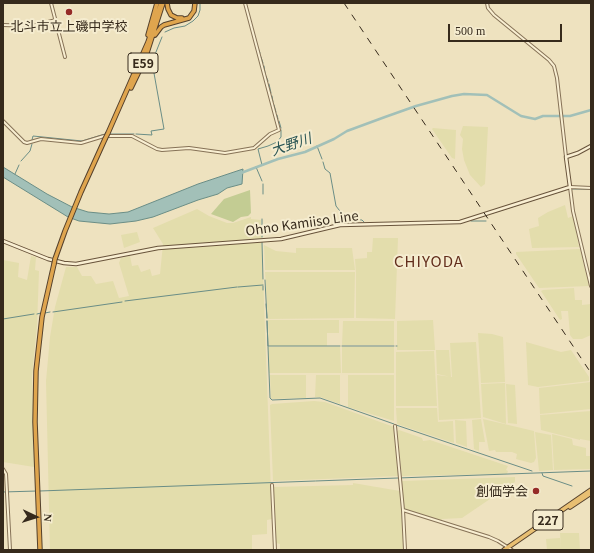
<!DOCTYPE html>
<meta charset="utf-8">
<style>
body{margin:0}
#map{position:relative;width:594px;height:553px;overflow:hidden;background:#eee2bf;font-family:Georgia,serif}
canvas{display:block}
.frame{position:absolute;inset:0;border:4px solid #362a1c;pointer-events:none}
.north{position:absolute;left:16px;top:497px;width:40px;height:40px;-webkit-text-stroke:3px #f5eccf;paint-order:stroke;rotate:94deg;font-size:11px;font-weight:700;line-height:16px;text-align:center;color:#362a1c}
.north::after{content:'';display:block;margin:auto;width:14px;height:18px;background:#362a1c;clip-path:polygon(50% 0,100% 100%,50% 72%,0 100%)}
.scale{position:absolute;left:448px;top:24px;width:114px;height:18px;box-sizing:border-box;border:2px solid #362a1c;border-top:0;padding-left:5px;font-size:12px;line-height:14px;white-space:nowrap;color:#362a1c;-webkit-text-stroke:3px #f5eccf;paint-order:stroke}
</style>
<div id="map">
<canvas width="594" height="553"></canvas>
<div class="frame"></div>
<div class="north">N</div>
<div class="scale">500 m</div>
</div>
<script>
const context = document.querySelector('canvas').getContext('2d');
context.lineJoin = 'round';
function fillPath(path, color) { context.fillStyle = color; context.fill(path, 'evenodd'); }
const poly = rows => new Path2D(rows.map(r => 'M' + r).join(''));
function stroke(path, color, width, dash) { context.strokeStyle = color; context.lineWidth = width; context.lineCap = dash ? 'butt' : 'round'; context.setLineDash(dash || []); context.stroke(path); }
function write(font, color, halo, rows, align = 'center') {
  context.font = font + ' Georgia,"Noto Sans JP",serif'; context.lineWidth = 4; context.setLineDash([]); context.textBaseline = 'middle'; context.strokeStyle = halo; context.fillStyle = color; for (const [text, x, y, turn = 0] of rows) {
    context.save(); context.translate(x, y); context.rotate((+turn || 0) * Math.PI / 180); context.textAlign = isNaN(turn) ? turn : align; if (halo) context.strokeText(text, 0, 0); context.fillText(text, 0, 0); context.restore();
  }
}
const farmland = poly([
 [463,126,488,127,485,184,481,187,470,175,464,160,462,149,463,139,460,135],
 [433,128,456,130,455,159,452,158,432,129],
 [565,205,568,218,573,216,579,247,532,248,529,229,539,226,538,218,548,212],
 [197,209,209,216,227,223,233,223,251,217,251,219,261,220,272,519,267,520,267,534,252,535,252,550,50,550,46,381,50,337,55,307,66,267,77,267,82,276,91,276,96,284,113,281,119,298,129,296,119,263,121,258,130,256,132,266,138,265,141,272,150,269,152,276,160,274,163,244,153,228],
 [137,232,140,242,124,248,121,235],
 [373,238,398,238,395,319,356,318,356,272,355,259,367,258,367,252,372,252],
 [264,245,276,251,296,253,296,248,352,248,355,270,265,270],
 [580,249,589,286,539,288,516,254,516,252],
 [31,256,36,257,35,270,39,271,37,326,32,376,34,467,3,462,3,260,19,263,18,277,27,280],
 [265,272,355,272,354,318,268,319],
 [574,288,575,300,582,300,582,305,591,304,591,335,582,339,573,339,570,335,568,311,561,311,562,319,560,320,541,291,543,290],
 [268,320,339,320,339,333,327,333,327,346,269,346],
 [433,320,435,350,397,350,397,321],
 [343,321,394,321,394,345,342,345],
 [478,333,492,334,503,337,505,382,481,383],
 [476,342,481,418,439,420,437,375,452,377,450,343],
 [526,342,561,352,571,350,589,377,589,381,538,387,528,385],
 [268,347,340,347,341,373,269,373],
 [342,347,394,347,394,373,342,373],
 [436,350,449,350,451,377,437,374],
 [434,351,437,406,396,406,396,352],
 [270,375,306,375,306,398,271,399],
 [316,375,340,375,340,404,320,397,315,397],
 [348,375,394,375,394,421,348,407],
 [591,382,591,409,540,414,539,388],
 [505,383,506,424,483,417,481,384],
 [506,384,515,385,517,424,508,423],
 [314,401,325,402,394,427,399,476,273,481,270,405,272,404],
 [396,408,437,408,438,422,453,421,454,443,397,424],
 [591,411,591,441,580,439,580,440,541,430,540,415],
 [481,419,485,442,479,442,479,451,474,449,472,420],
 [483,419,534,431,536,458,534,462,531,463,516,459,517,454,512,452,496,452,495,450,489,451],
 [455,420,466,421,467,447,456,443],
 [399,430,422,438,423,441,430,440,508,466,506,470,508,471,507,474,402,476,397,431],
 [535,432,551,435,553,470,539,471],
 [552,434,572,439,573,445,586,448,586,456,591,456,591,469,554,470],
 [515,477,515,482,462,518,442,519,442,522,404,509,402,481],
 [353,483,400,491,404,550,280,550,280,544,276,543,273,487,353,485],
 [560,533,579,533,580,550,561,550],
 [560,538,561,550,547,550,546,539]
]);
const green = poly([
 [250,190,251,213,248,216,241,217,233,222,211,214,224,199]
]);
const water = poly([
 [3,167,47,194,72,207,88,212,109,214,128,212,198,184,243,169,242,184,227,188,218,194,198,200,153,217,136,221,110,224,79,221,68,217,3,177,3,167]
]);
const stream = poly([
 [165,32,174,28,185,26,193,21,198,16,200,10,200,3],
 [258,48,260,53],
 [261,57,263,63],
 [264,66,265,73],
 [266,76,268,81],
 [269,84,271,93],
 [272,96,273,102],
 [274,105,276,112],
 [277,115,278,119],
 [279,121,281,128],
 [109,134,134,134],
 [136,134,152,135,151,131,164,129,152,62,162,37],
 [32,140,33,136,82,141,105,134],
 [317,146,322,159],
 [21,161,30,151,32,144],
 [323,162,325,169,330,173,336,206,343,215,349,219,362,220,364,222],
 [262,165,258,149,268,146,277,142,281,137,281,130],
 [256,167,262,181],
 [15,174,19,165],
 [572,189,591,189],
 [263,194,263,184],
 [493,213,568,189],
 [471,221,486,221],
 [262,237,262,219],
 [262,242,263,279],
 [265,280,267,318],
 [263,286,263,290],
 [238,287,263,285],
 [125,301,237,287],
 [266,304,267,318],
 [53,312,122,302],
 [45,313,50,312],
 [37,314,41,313],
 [3,319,34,314],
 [267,321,270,398,272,400,320,398,394,424],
 [267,321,268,346,340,346],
 [342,346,394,346],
 [396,346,397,346],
 [396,425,532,471],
 [542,473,543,476,572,486],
 [40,491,591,471],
 [3,492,37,491]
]);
const river = poly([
 [241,173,278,159,305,152,334,139,347,131,385,117,416,106,452,96,464,94,487,95,521,116,535,119,543,116,570,116,591,110]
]);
const tertiary = poly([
 [51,3,65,57],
 [487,3,488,8,494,15,549,60,554,66,557,78,566,157],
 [3,25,32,26,56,20],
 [3,121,24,142,27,143,41,139,81,143,104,136,132,136,157,149,162,150,189,148,225,153,254,148,270,134,279,130,245,3],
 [591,188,570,187,573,211,591,286],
 [395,426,403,510,489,537,498,541,512,550],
 [3,469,6,474,10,550],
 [272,485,275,550],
 [403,510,405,550]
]);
const secondary = poly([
 [3,241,48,259,64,263,76,264,158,248,281,239,340,225,460,222,570,187,566,157,578,153,591,146]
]);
const trunk = poly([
 [570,507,591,493],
 [504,550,591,490]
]);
const motorway = poly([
 [167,3,168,9,171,15,177,18,182,18],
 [148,35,157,3],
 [155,35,161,27,164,25,189,18,194,11,195,3],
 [131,88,145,59,163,3],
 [108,133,148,42,161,3],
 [55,259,65,231,81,192,105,139],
 [40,550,35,422,36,371,42,317,54,264]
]);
const rail = poly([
 [344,3,591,373]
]);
const motorwayBridge = poly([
 [105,139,108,133],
 [54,264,55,259]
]);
const markers = [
 [69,12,4,"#952b27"],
 [536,491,4,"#952b27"]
];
const shields = [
 [143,63,30],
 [548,520,30]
];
const shieldNames = [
 ["E59",143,63],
 ["227",548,520]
];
const poiNames = [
 ["北斗市立上磯中学校",69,26],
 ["創価学会",528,491,"right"]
];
const streetNames = [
 ["Ohno Kamiiso Line",302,223,-8]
];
const waterNames = [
 ["大野川",291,144,-19]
];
const quarterNames = [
 ["CHIYODA",429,261]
];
fillPath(farmland, '#e3ddac');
fillPath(green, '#c3cc93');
fillPath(water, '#a2c0b8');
stroke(water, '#6a8d86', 1);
stroke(stream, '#6a8d86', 1);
stroke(river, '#a2c0b8', 2.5);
stroke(tertiary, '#867257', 4);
stroke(secondary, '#68533b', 4.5);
stroke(trunk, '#54402c', 5.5);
stroke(motorway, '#54402c', 5.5);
stroke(tertiary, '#f9efd2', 2);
stroke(secondary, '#f9efd2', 2.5);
stroke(trunk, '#e8bf72', 3.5);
stroke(motorway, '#dfa54e', 3.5);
stroke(rail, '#362a1c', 1, [7, 7]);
stroke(motorwayBridge, '#54402c', 5.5, []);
stroke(motorwayBridge, '#dfa54e', 3.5);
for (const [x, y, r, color] of markers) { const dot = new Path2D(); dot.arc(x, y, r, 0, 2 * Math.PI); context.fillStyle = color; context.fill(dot); stroke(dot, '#f5eccf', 1.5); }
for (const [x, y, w] of shields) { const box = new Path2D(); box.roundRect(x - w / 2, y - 10, w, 20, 3); context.fillStyle = '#f5eccf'; context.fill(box); stroke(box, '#362a1c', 1); }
write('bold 12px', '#362a1c', null, shieldNames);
write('13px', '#362a1c', '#f5eccf', poiNames);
write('13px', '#362a1c', '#f5eccf', streetNames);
write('italic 14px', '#2b5655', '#f5eccf', waterNames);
context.letterSpacing = '1px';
write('15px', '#622d1b', '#f5eccf', quarterNames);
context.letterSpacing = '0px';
</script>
